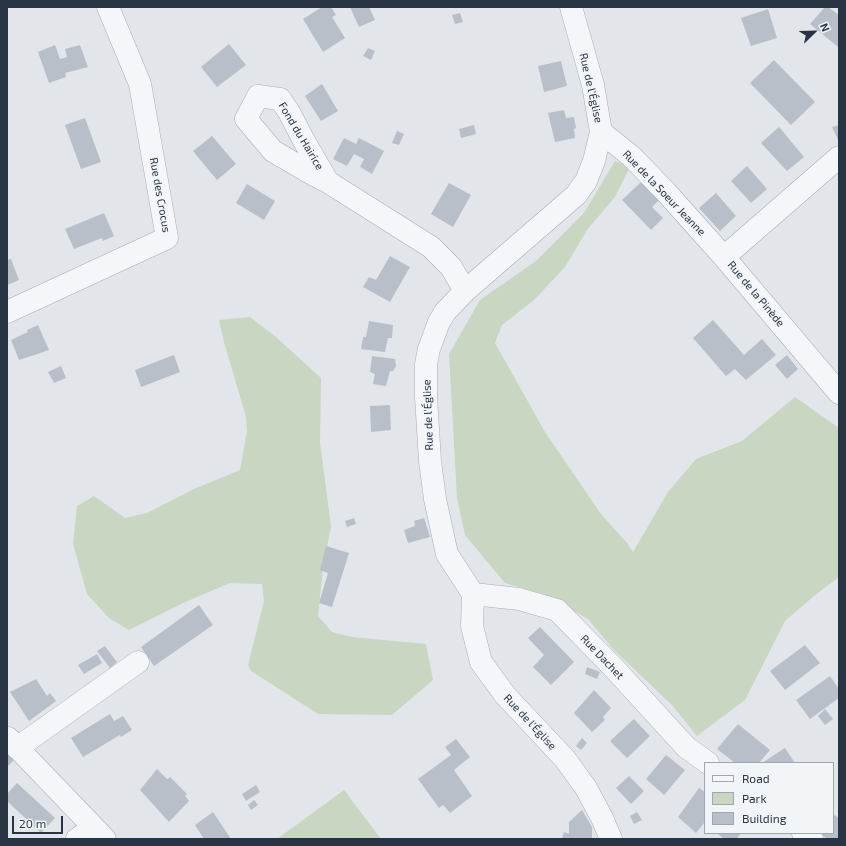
<!DOCTYPE html>
<meta charset="utf-8">
<style>
body{margin:0}
#map{position:relative;width:846px;height:846px;overflow:hidden;background:#e2e6eb;font-family:"Exo 2",sans-serif}
canvas{display:block}
.frame{position:absolute;inset:0;border:8px solid #283344;pointer-events:none}
.legend{position:absolute;left:704px;top:762px;width:130px;height:72px;box-sizing:border-box;background:#f2f5f8;border:1px solid #a1a7b0;margin:0;padding:5px 7px;list-style:none;font-size:12px;color:#283344}
.legend li{display:flex;align-items:center;gap:8px;height:20px}
.legend b{width:20px;border:1px solid #a1a7b0}
.north{position:absolute;left:794px;top:12px;width:40px;height:40px;-webkit-text-stroke:3px #f2f5f8;paint-order:stroke;rotate:67deg;font-size:11px;font-weight:700;line-height:16px;text-align:center;color:#283344}
.north::after{content:'';display:block;margin:auto;width:14px;height:18px;background:#283344;clip-path:polygon(50% 0,100% 100%,50% 72%,0 100%)}
.scale{position:absolute;left:12px;top:816px;width:51px;height:18px;box-sizing:border-box;border:2px solid #283344;border-top:0;padding-left:5px;font-size:12px;line-height:14px;white-space:nowrap;color:#283344;-webkit-text-stroke:3px #f2f5f8;paint-order:stroke}
</style>
<div id="map">
<canvas width="846" height="846"></canvas>
<div class="frame"></div>
<ul class="legend">
<li><b style="height:5px;background:#f5f6f9"></b>Road</li>
<li><b style="height:11px;background:#c8d6c2"></b>Park</li>
<li><b style="height:11px;background:#b8bfc9"></b>Building</li>
</ul>
<div class="north">N</div>
<div class="scale">20 m</div>
</div>
<script>
const context = document.querySelector('canvas').getContext('2d');
context.lineJoin = 'round';
function fillPath(path, color) { context.fillStyle = color; context.fill(path, 'evenodd'); }
const poly = rows => new Path2D(rows.map(r => 'M' + r).join(''));
function stroke(path, color, width, dash) { context.strokeStyle = color; context.lineWidth = width; context.lineCap = dash ? 'butt' : 'round'; context.setLineDash(dash || []); context.stroke(path); }
function write(font, color, halo, rows, align = 'center') {
  context.font = font + ' "Exo 2",sans-serif'; context.lineWidth = 3; context.setLineDash([]); context.textBaseline = 'middle'; context.strokeStyle = halo; context.fillStyle = color; for (const [text, x, y, turn = 0] of rows) {
    context.save(); context.translate(x, y); context.rotate((+turn || 0) * Math.PI / 180); context.textAlign = isNaN(turn) ? turn : align; if (halo) context.strokeText(text, 0, 0); context.fillText(text, 0, 0); context.restore();
  }
}
const green = poly([
 [615,161,630,167,615,197,587,230,565,267,534,300,502,325,495,343,545,432,601,514,627,543,633,552,668,492,696,459,742,441,795,397,839,428,839,577,814,596,785,621,745,700,697,736,672,705,614,650,588,619,544,594,505,583,465,535,457,498,449,354,480,300,536,261,584,213],
 [250,317,276,337,321,378,320,443,331,526,323,568,318,616,332,632,352,637,426,644,433,680,392,715,318,714,251,671,248,665,264,601,262,584,230,583,183,603,129,630,109,618,87,594,73,544,77,506,94,496,125,518,147,513,194,489,240,470,247,431,246,417,224,342,219,320],
 [344,790,381,839,277,839]
]);
const building = poly([
 [322,7,331,7,336,15,332,17,345,38,323,52,303,19],
 [350,7,369,7,375,20,359,27],
 [825,7,828,7,839,15,838,47,810,24],
 [768,9,777,38,751,46,741,18],
 [460,13,463,22,455,24,452,15],
 [229,44,246,65,217,87,201,67],
 [55,45,60,59,67,57,65,49,80,45,88,67,65,73,66,77,49,83,38,52],
 [368,48,375,51,371,60,363,56],
 [774,60,815,102,791,125,750,83],
 [561,61,567,86,544,92,538,66],
 [322,84,338,111,321,121,305,96],
 [564,110,566,118,574,117,576,128,574,129,575,138,555,142,548,113],
 [85,118,101,162,81,169,65,125],
 [474,125,476,134,461,138,459,129],
 [839,125,839,142,832,127],
 [779,127,804,157,787,171,761,143],
 [397,131,404,134,399,145,392,143],
 [212,136,236,164,217,180,193,151],
 [344,138,356,144,359,138,384,151,372,174,360,167,364,159,354,154,347,166,333,159],
 [747,166,767,189,751,203,731,181],
 [641,182,659,200,652,207,663,218,651,230,622,200],
 [449,183,471,195,453,227,431,214],
 [247,184,275,201,264,220,236,203],
 [716,193,736,216,720,231,699,208],
 [104,213,114,236,103,241,102,238,74,249,65,229],
 [390,256,410,267,390,302,363,287,369,277,376,280],
 [11,259,19,280,7,285,7,260],
 [713,320,744,355,762,339,776,355,746,380,735,369,726,376,693,338],
 [369,321,393,325,392,338,388,338,385,352,361,349,363,337,366,337],
 [38,325,49,350,19,360,11,340,28,332,27,330],
 [174,355,180,372,141,387,135,370],
 [787,355,798,369,787,379,775,365],
 [372,356,395,359,396,366,393,371,390,371,386,386,373,384,375,374,370,372],
 [61,366,66,378,54,383,48,372],
 [390,405,391,430,371,432,370,406],
 [354,518,356,524,347,527,345,521],
 [424,518,430,537,408,543,404,530,415,526,414,521],
 [326,546,349,553,332,607,319,603,328,573,320,570],
 [199,605,213,625,154,666,141,647],
 [540,627,574,662,551,685,533,667,544,655,528,638],
 [805,645,820,663,785,690,770,671],
 [105,646,117,662,110,668,97,651],
 [97,654,102,663,84,674,78,665],
 [587,667,600,672,597,679,585,674],
 [830,676,839,689,839,698,810,719,796,700],
 [36,679,47,696,50,693,56,701,29,721,10,692],
 [594,690,611,708,603,717,605,720,592,732,574,713],
 [825,709,833,719,825,725,818,716],
 [110,714,114,721,123,716,132,730,121,737,120,735,83,757,71,738],
 [634,719,650,736,627,758,610,741],
 [738,724,770,750,759,763,735,763,717,749],
 [582,738,587,743,581,750,576,746],
 [456,739,470,757,454,770,472,796,450,813,443,805,439,808,418,779,451,755,445,747],
 [785,748,795,763,762,763],
 [7,751,15,759,7,767],
 [666,755,685,770,664,795,646,779],
 [157,769,167,779,170,777,187,794,185,796,189,801,169,822,140,790],
 [629,776,644,791,631,804,616,788],
 [17,783,55,818,41,833,7,801,7,794],
 [256,785,260,792,246,801,242,794],
 [699,788,705,792,705,824,704,823,696,833,678,817],
 [254,800,258,805,251,810,248,805],
 [582,810,592,827,592,839,562,839,564,832,569,834,569,822],
 [213,812,231,839,204,839,195,825],
 [637,812,642,820,634,824,630,816],
 [835,815,839,818,839,839,827,839,819,833,833,833,833,817],
 [717,833,741,833,736,839,724,839]
]);
const minor = poly([
 [571,7,593,85,601,132,594,161,586,181,576,195,465,291,445,312,439,322,429,349,426,364,426,397,430,461,435,499,447,554,473,594,472,626,481,662,505,695,565,759,586,788,602,818,611,839],
 [601,132,631,156,665,191,724,257,839,393],
 [328,182,304,141,289,112,280,99,258,96,246,119,273,151,314,175,328,182,431,247,451,267,465,291],
 [724,257,839,157],
 [7,312,167,238,140,84,108,7],
 [473,594,519,599,557,610,613,667,686,747,708,763],
 [8,738,105,839],
 [17,748,138,662],
 [803,833,812,839],
 [77,839,94,828]
]);
const streetNames = [
 ["Rue de l'Église",591,88,77],
 ["Fond du Hairice",301,136,59],
 ["Rue de la Soeur Jeanne",664,193,46],
 ["Rue des Crocus",160,195,80],
 ["Rue de la Pinède",756,294,50],
 ["Rue de l'Église",428,415,-92],
 ["Rue Dachet",602,657,46],
 ["Rue de l'Église",530,722,47]
];
fillPath(green, '#c8d6c2');
fillPath(building, '#b8bfc9');
stroke(minor, '#a6adb6', 23);
stroke(minor, '#f5f6f9', 22);
write('11px', '#283344', '#f2f5f8', streetNames);
</script>
